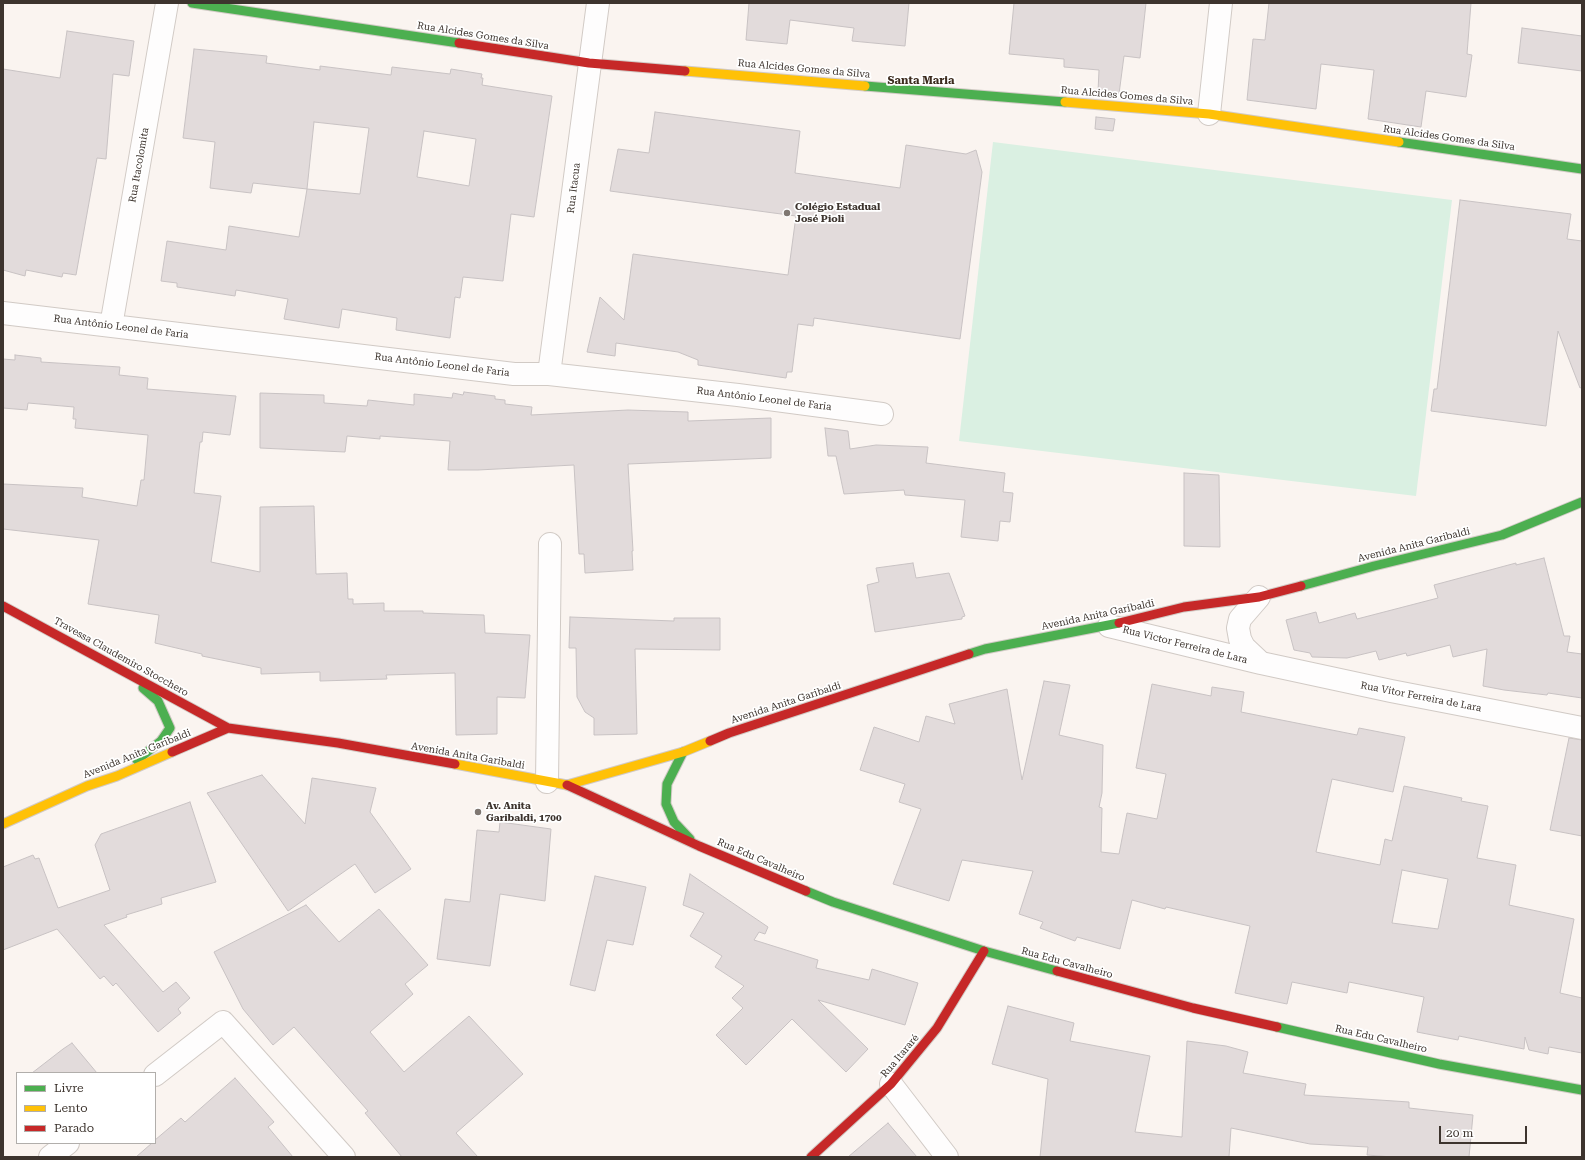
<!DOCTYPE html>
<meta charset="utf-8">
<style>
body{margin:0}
#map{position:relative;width:1585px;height:1160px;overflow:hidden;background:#faf4f0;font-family:"Roboto Serif",serif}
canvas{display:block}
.frame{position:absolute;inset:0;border:4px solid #3d342e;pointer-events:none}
.legend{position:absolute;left:16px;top:1072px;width:140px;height:72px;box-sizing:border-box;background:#fff;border:1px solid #b1aeab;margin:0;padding:5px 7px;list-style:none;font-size:12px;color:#3d342e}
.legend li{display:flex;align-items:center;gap:8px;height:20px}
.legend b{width:20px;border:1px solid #b1aeab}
.scale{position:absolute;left:1439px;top:1126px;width:88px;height:18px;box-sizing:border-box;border:2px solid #3d342e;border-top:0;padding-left:5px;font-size:12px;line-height:14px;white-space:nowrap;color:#3d342e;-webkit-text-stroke:3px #fff;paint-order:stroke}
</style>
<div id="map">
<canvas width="1585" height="1160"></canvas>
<div class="frame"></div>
<ul class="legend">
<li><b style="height:5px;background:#4caf50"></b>Livre</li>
<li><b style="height:5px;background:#ffc107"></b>Lento</li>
<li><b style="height:5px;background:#c62828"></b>Parado</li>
</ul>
<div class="scale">20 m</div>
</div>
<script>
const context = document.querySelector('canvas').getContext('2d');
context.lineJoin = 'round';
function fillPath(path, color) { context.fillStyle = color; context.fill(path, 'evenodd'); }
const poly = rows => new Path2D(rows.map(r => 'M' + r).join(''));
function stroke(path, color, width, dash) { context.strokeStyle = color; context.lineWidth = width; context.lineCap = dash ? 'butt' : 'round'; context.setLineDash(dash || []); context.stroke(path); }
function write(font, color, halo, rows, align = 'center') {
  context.font = font + ' "Roboto Serif",serif'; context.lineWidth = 3.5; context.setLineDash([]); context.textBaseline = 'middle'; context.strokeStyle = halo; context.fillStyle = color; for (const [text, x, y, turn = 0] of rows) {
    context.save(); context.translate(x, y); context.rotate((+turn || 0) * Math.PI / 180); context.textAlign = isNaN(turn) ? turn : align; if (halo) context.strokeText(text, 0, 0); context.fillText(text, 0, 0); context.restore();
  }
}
const green = poly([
 [993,142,1452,200,1416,496,959,441]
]);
const building = poly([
 [749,3,909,3,905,46,852,41,854,28,790,20,787,44,746,40,749,3],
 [1014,3,1146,3,1140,58,1124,56,1119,94,1098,92,1099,70,1064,67,1064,59,1009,54,1014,3],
 [1269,3,1471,3,1467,54,1472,55,1466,97,1426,91,1421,127,1368,119,1374,70,1321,64,1316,109,1247,100,1253,39,1265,40,1269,3],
 [1522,28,1582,36,1582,71,1518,63,1522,28],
 [67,31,134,41,129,76,113,74,106,159,97,158,76,275,63,273,62,277,26,270,25,276,3,270,3,69,60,78,67,31],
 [194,49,267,56,266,63,320,70,320,66,391,75,392,67,450,74,451,69,482,74,481,78,483,78,482,85,552,96,534,217,511,214,503,281,463,277,460,298,455,297,450,338,396,330,397,318,342,309,339,328,284,319,288,299,236,290,235,296,177,287,177,283,161,281,167,241,226,250,229,226,299,237,307,189,253,183,251,193,210,188,215,142,183,138,194,49],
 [314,122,369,128,360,194,307,189,314,122],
 [424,131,476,139,469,186,417,177,424,131],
 [655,112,800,131,795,173,900,188,906,145,966,154,976,150,982,172,960,339,814,318,813,326,798,324,792,372,787,372,786,378,698,365,698,360,678,352,616,343,615,356,587,352,600,297,624,320,633,254,788,275,796,216,610,191,618,149,649,153,655,112],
 [1096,117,1115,119,1113,131,1095,129,1096,117],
 [1460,200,1571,214,1567,239,1582,241,1582,387,1580,388,1558,331,1546,426,1431,411,1434,389,1437,389,1460,200],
 [15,355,41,358,41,362,120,367,119,375,148,378,147,389,236,396,230,435,203,432,202,442,200,442,194,493,221,496,211,562,260,572,260,507,314,506,316,574,347,573,348,599,353,599,353,604,384,603,384,611,423,611,423,613,484,615,485,633,530,635,525,698,497,697,497,734,456,735,455,673,386,675,387,679,320,681,320,672,261,674,261,668,202,656,202,654,155,643,159,615,88,604,99,540,3,529,3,484,83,488,82,497,137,506,141,480,144,480,148,435,75,428,76,419,73,419,74,407,28,403,27,410,3,408,3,359,15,360,15,355],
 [464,392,495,396,495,399,505,400,505,404,532,407,531,415,628,410,688,412,688,421,771,418,771,458,628,464,633,551,632,551,633,570,585,573,584,554,579,554,574,465,478,470,448,470,450,441,380,436,380,439,347,436,345,452,260,448,260,393,324,395,324,403,367,406,368,400,414,405,414,394,452,398,453,393,463,395,464,392],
 [825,428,848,431,850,449,876,445,928,447,926,463,1005,473,1003,492,1013,493,1010,522,1000,521,998,541,961,537,965,500,905,495,904,490,844,494,836,456,828,456,825,428],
 [1184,473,1219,475,1220,547,1184,546,1184,473],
 [1544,558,1564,636,1570,636,1567,652,1582,654,1582,698,1548,693,1547,695,1504,690,1483,686,1487,649,1453,657,1450,645,1407,656,1406,653,1379,660,1376,651,1347,658,1312,657,1310,653,1294,650,1286,620,1316,612,1319,623,1355,613,1357,619,1438,598,1434,585,1516,563,1516,565,1544,558],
 [913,563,916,578,949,573,965,616,962,617,962,619,875,632,867,585,879,582,876,568,913,563],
 [570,617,674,621,674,618,720,618,720,650,635,649,637,734,594,735,594,718,585,712,577,697,576,648,569,648,570,617],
 [1044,681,1070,685,1059,735,1103,745,1102,793,1099,807,1102,808,1101,852,1119,854,1127,813,1157,819,1166,774,1136,768,1152,684,1211,696,1212,687,1244,692,1241,712,1357,735,1359,728,1405,737,1393,792,1332,779,1316,852,1380,865,1385,839,1392,841,1404,786,1462,798,1461,801,1488,806,1477,858,1516,865,1509,905,1574,919,1560,993,1582,998,1582,1053,1549,1047,1548,1054,1529,1050,1525,1037,1524,1049,1459,1036,1458,1040,1417,1032,1424,997,1349,982,1347,993,1292,982,1287,1004,1235,993,1250,926,1166,907,1165,909,1132,900,1120,949,1077,937,1075,941,1040,928,1043,922,1019,914,1033,871,962,860,949,901,893,884,921,809,899,802,905,784,860,770,874,727,919,742,926,716,955,724,949,704,1007,689,1022,780,1044,681],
 [1402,870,1448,879,1438,929,1392,923,1402,870],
 [1569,738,1582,740,1582,836,1550,830,1569,738],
 [262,775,305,824,312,778,376,788,370,812,411,869,375,893,355,864,288,911,207,793,262,775],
 [190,802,216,882,161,898,162,904,126,915,127,917,104,925,163,992,176,982,190,998,178,1009,181,1013,158,1032,116,983,113,986,104,976,100,979,57,929,3,950,3,867,33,855,35,859,39,858,58,908,110,890,95,845,101,834,190,802],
 [500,822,551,829,545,901,500,894,490,966,437,959,445,899,470,902,477,830,499,832,500,822],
 [690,874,768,927,765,934,759,932,754,940,818,960,816,968,869,980,872,969,918,983,905,1025,818,1000,868,1049,846,1072,792,1019,746,1065,716,1035,743,1008,732,998,744,986,715,967,722,956,690,936,704,913,683,905,690,874],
 [595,876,646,887,633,945,607,940,595,991,570,985,595,876],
 [306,905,339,942,379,909,428,965,405,984,413,994,370,1032,404,1072,469,1016,523,1074,456,1133,478,1157,402,1157,365,1113,368,1111,294,1027,273,1045,243,1009,214,952,306,905],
 [1008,1006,1074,1023,1070,1041,1150,1056,1135,1132,1182,1137,1187,1041,1226,1046,1248,1052,1243,1073,1306,1084,1304,1095,1409,1102,1409,1108,1473,1115,1469,1157,1392,1157,1367,1155,1368,1147,1310,1144,1231,1128,1229,1157,1040,1157,1048,1079,992,1064,1008,1006],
 [72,1043,97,1073,32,1073,63,1049,72,1043],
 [235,1078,274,1122,268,1127,293,1157,136,1157,152,1143,155,1143,155,1140,181,1118,185,1122,235,1078],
 [888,1123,917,1157,848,1157,888,1123]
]);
const street = poly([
 [1209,114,1221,3],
 [3,313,514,374,549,374,738,395,882,414],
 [111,326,167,3],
 [549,374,598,3],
 [1259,597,1240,619,1238,628,1240,639,1244,647,1261,663],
 [1109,626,1261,663,1391,691,1582,728],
 [547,782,550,544],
 [155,1075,223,1022,344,1157],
 [891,1084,947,1157],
 [50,1157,68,1143]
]);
const fast = poly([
 [192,3,459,43],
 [865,86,1065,102],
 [1399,142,1582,169],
 [1301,586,1374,566,1502,535,1582,502],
 [969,654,985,649,1119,623],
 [683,752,667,784,666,804,674,822,690,839],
 [137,760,161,741,170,728,158,701,143,688],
 [806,891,833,902,984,951,1057,971],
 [1277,1027,1439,1064,1582,1090]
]);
const slow = poly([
 [685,71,865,86],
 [1065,102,1209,114,1399,142],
 [455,764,567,785,683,752,710,741],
 [3,824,87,786,117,776,172,752]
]);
const jam = poly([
 [459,43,589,63,685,71],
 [3,606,228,728],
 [1119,623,1184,607,1259,597,1301,586],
 [710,741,729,733,969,654],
 [172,752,228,728,338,743,455,764],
 [567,785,699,846,806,891],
 [1057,971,1193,1008,1277,1027],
 [811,1157,891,1084,937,1028,984,951]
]);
const markers = [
 [787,213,4,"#7f7772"],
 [478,812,4,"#7f7772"]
];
const streetNames = [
 ["Rua Alcides Gomes da Silva",483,36,9],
 ["Rua Alcides Gomes da Silva",804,69,5],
 ["Rua Alcides Gomes da Silva",1127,96,5],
 ["Rua Alcides Gomes da Silva",1449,138,8],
 ["Rua Itacolomita",139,165,-80],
 ["Rua Itacua",574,188,-83],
 ["Rua Antônio Leonel de Faria",121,327,7],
 ["Rua Antônio Leonel de Faria",442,365,7],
 ["Rua Antônio Leonel de Faria",764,399,7],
 ["Avenida Anita Garibaldi",1414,545,-14],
 ["Avenida Anita Garibaldi",1098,615,-12],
 ["Rua Victor Ferreira de Lara",1185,645,14],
 ["Travessa Claudemiro Stocchero",121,657,29],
 ["Rua Vitor Ferreira de Lara",1421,697,11],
 ["Avenida Anita Garibaldi",786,703,-18],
 ["Avenida Anita Garibaldi",137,754,-22],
 ["Avenida Anita Garibaldi",468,756,10],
 ["Rua Edu Cavalheiro",761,860,23],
 ["Rua Edu Cavalheiro",1067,963,15],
 ["Rua Edu Cavalheiro",1381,1039,13],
 ["Rua Itararé",900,1056,-50]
];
const poiNames = [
 ["Colégio Estadual",795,207],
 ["José Pioli",795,219],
 ["Av. Anita",486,806],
 ["Garibaldi, 1700",486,818]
];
const neighbourhoodNames = [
 ["Santa Maria",921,81]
];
fillPath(green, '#daf0e2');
fillPath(building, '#e2dbdb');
stroke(building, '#c8c2c3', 1);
stroke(street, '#d1cac5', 24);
stroke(fast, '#d1cac5', 11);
stroke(slow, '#d1cac5', 11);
stroke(jam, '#d1cac5', 11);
stroke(street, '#fefdfd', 22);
stroke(fast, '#4caf50', 9);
stroke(slow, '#ffc107', 9);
stroke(jam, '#c62828', 9);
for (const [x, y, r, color] of markers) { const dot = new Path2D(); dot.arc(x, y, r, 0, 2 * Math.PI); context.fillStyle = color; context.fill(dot); stroke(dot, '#fff', 1.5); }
write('10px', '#3d342e', '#fff', streetNames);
write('bold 10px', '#3d342e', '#fff', poiNames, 'left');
write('bold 11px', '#3c2b1e', '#fff', neighbourhoodNames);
</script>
